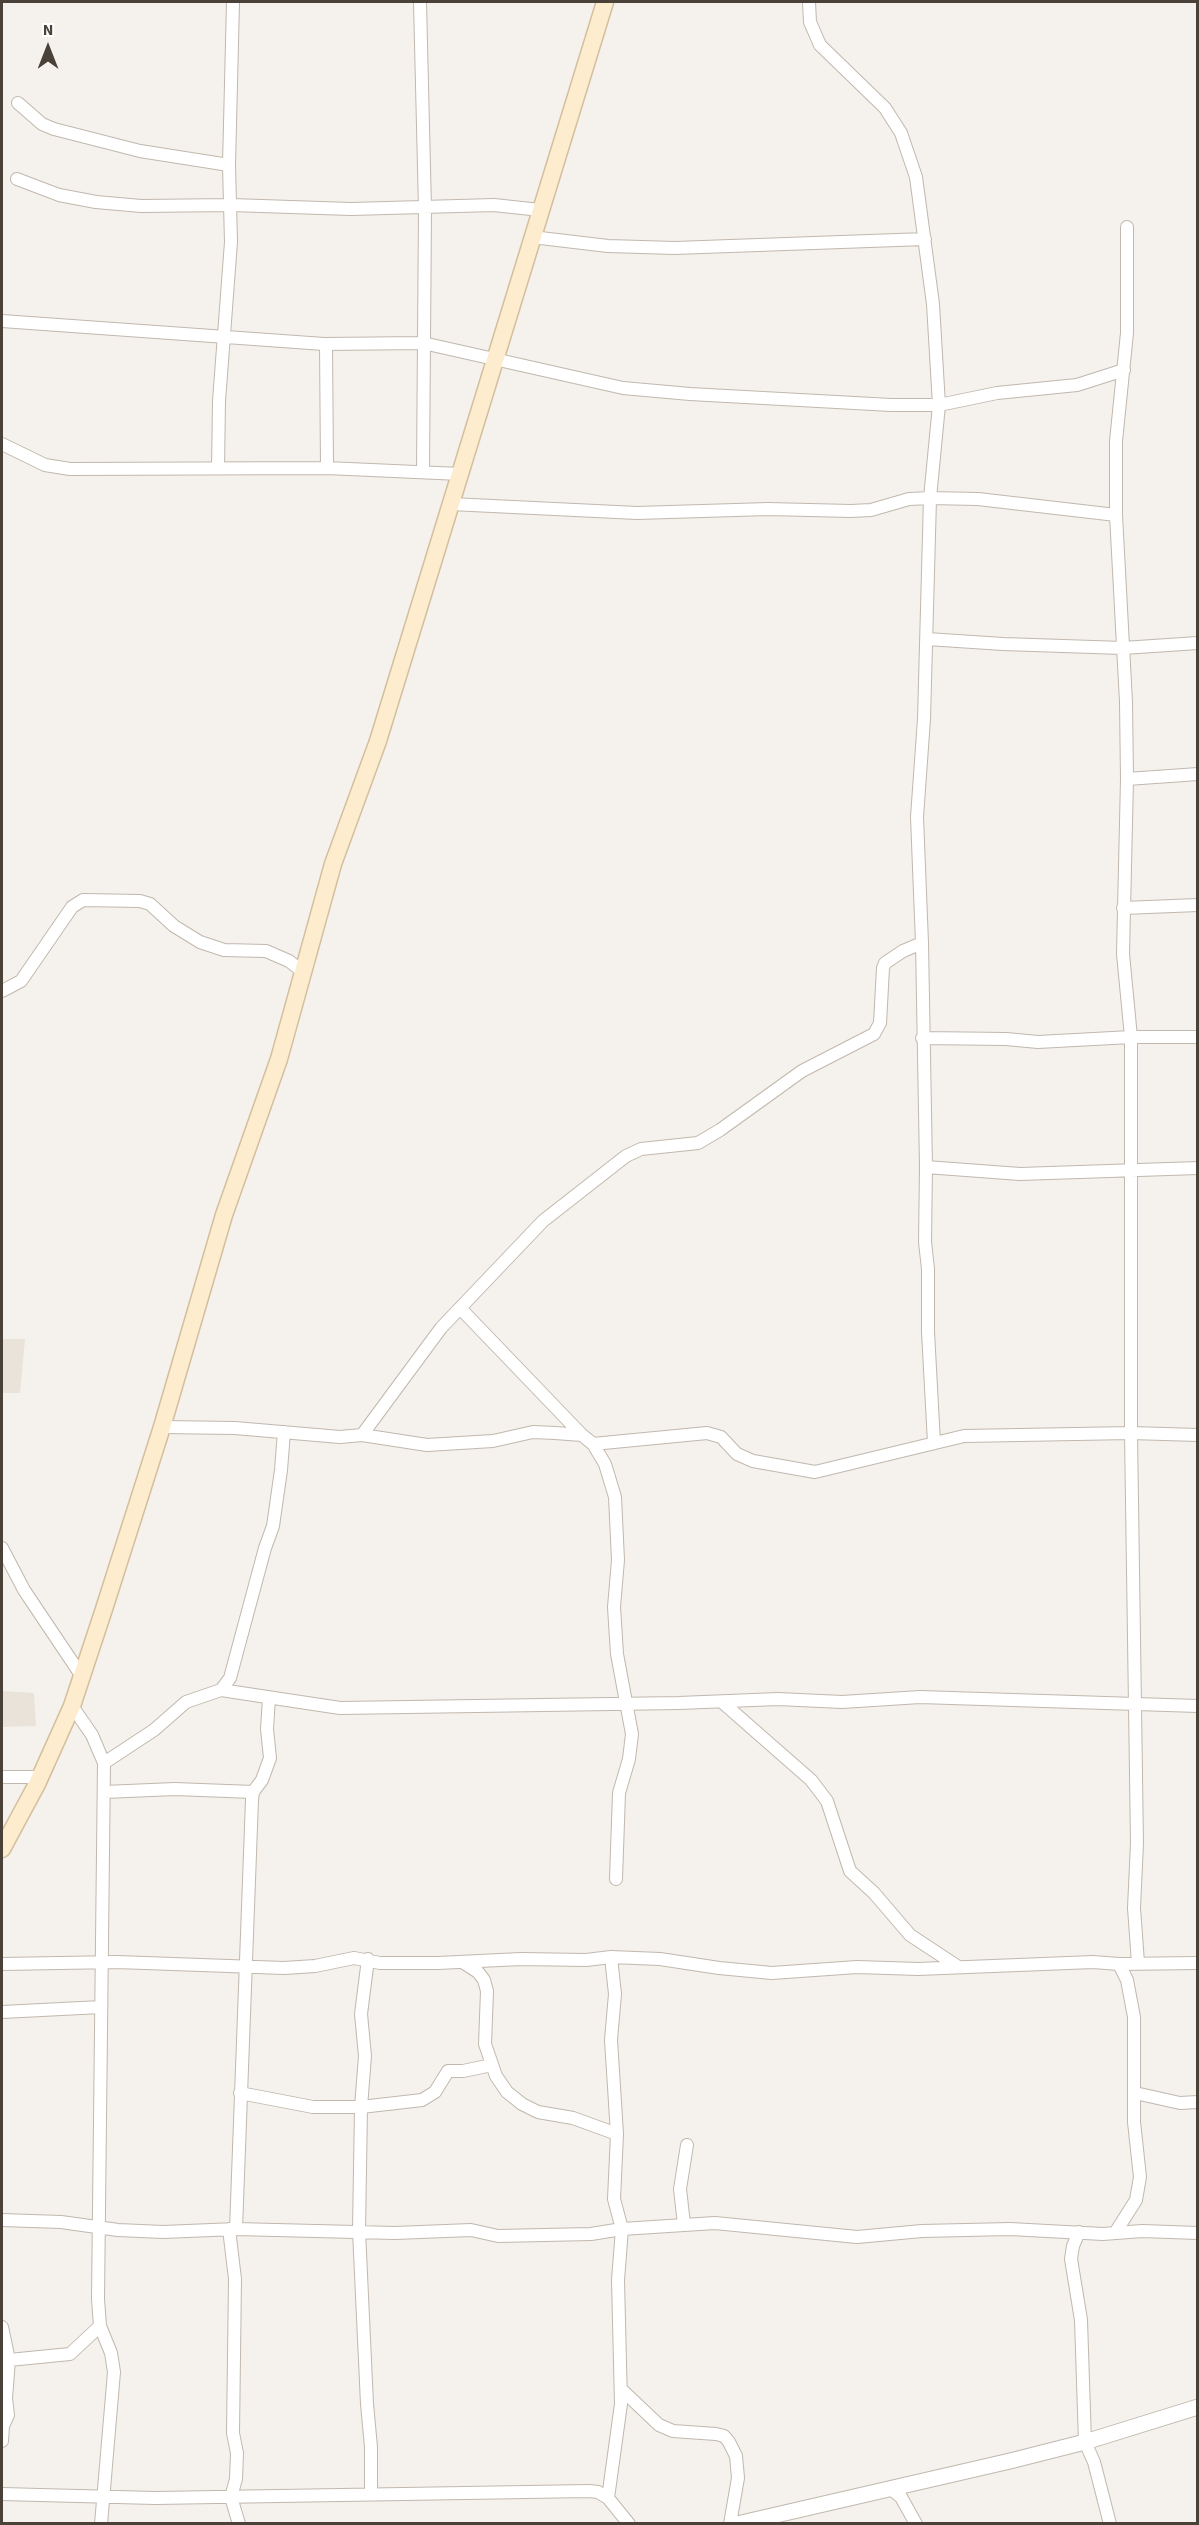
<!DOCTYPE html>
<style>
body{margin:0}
#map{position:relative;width:1199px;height:2525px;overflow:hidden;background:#f5f1ec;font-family:"Source Sans 3",sans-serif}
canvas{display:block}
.frame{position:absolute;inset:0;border:3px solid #4a4139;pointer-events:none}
.north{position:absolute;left:18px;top:18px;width:60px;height:60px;-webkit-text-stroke:4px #fff;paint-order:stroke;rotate:0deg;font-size:16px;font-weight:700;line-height:24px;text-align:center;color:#4a4139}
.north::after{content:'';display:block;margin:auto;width:21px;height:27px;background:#4a4139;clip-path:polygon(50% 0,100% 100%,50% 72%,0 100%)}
</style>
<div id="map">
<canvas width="1199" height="2525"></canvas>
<div class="frame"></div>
<div class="north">N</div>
</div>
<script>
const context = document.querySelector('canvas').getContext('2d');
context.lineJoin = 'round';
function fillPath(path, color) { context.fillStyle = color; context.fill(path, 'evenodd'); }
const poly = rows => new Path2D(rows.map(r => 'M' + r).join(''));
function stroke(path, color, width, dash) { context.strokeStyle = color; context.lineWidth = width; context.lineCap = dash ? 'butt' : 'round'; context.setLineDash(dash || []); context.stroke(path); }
const residential = poly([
 [2,1339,25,1339,20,1393,2,1393],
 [2,1691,34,1693,36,1726,2,1727]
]);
const minor = poly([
 [420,2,425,209,423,471],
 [809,2,810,22,820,45,885,108,901,133,916,177,933,304,939,405,930,498,924,719,917,817,922,943,926,1167,925,1242,928,1269,928,1332,934,1443],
 [18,103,42,124,54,129,140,151,229,165],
 [17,179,59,195,96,202,141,206,231,205,351,209,494,205,540,210],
 [1127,227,1127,333,1116,441,1116,515,1126,702,1127,779,1123,954,1131,1037,1131,1433,1137,1843,1134,1908,1138,1963],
 [532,237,608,246,675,248,925,239],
 [2,321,324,344,423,343,623,388,690,394,891,405,939,405,997,393,1077,385,1124,370],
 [326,344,327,468],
 [2,444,45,465,70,469,327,468,460,474],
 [218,468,219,401,231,242,229,165,233,2],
 [451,504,637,513,768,509,851,511,871,510,909,499,930,498,978,499,1116,515],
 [927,639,1003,644,1123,648,1198,643],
 [1127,779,1198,774],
 [1123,908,1198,905],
 [2,991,21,981,72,907,83,900,140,901,150,904,174,926,200,942,224,950,266,951,289,961,302,971],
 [922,1038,1006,1039,1038,1042,1131,1037,1198,1037],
 [926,1167,1020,1174,1198,1168],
 [460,1308,582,1435],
 [162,1427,235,1428,340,1437,362,1435,427,1445,493,1441,533,1432,555,1433,582,1435,593,1444,605,1464,615,1497,618,1560,614,1607,617,1654,632,1734,629,1759,619,1793,616,1879],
 [362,1435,441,1328,543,1221,626,1156,641,1149,698,1143,720,1130,802,1071,874,1034,880,1023,883,968,885,963,903,951,922,943],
 [593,1444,707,1433,721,1437,737,1454,753,1461,815,1472,964,1436,1131,1433,1198,1435],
 [2,1548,24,1590,81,1675],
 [221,1690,340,1708,679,1703,778,1699,842,1702,920,1697,1198,1706],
 [722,1702,811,1780,827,1801,850,1871,874,1893,910,1935,957,1966],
 [72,1706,92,1735,104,1763,98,2299,100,2326,111,2353,114,2372,101,2524],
 [104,1763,154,1730,186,1702,221,1690,230,1678,265,1548,273,1526,281,1470,284,1432],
 [2,1777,41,1777],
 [104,1792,175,1789,253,1792],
 [368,1959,361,2014,365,2056,361,2107,359,2231,367,2404,371,2447,371,2493],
 [464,1963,478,1972,484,1980,487,1991,485,2044,496,2076,507,2092,522,2104,538,2112,573,2118,617,2134],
 [2,1964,117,1962,284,1968,315,1966,354,1958,380,1963,438,1963,521,1959,586,1960,611,1957,660,1959,719,1968,772,1973,857,1967,918,1969,1093,1962,1119,1964,1198,1963],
 [2,2012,101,2007],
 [240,2093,313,2107,361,2107,422,2100,435,2092,448,2071,463,2071,492,2065],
 [1135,2093,1180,2103,1198,2102],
 [2,2220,61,2222,118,2230,163,2232,236,2229,395,2233,471,2230,498,2236,591,2234,622,2229,715,2223,857,2237,922,2231,1010,2229,1103,2234,1142,2231,1198,2233],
 [684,2224,680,2189,687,2145],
 [229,2229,235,2279,233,2433,237,2453,236,2479,231,2497,239,2524],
 [236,2229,252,1800,253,1792,262,1780,270,1758,267,1729,269,1698],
 [1079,2232,1073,2246,1071,2259,1081,2320,1085,2442,1094,2462,1110,2524],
 [1115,2233,1136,2200,1140,2177,1134,2122,1134,2017,1127,1980,1119,1964],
 [2,2327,9,2360,3,2358],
 [621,2389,659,2425,673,2431,716,2434,724,2436,729,2442,736,2456,738,2478,730,2524],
 [2,2441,3,2426,8,2415,6,2398,9,2360,70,2354,100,2326],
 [891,2489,901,2497,916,2524],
 [2,2494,155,2498,589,2491,598,2492,608,2498,629,2524],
 [608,2498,621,2404,618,2280,622,2229,614,2199,617,2134,611,2040,615,1994,611,1957]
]);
const tertiary = poly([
 [737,2524,1010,2461,1085,2442,1198,2407]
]);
const secondary = poly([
 [2,1849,37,1784,72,1706,104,1609,162,1427,224,1215,279,1059,333,864,378,741,605,2]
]);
fillPath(residential, '#e9e3da');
stroke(minor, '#c1b8ae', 14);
stroke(tertiary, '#c1b8ae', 17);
stroke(secondary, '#d3bf9d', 19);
stroke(minor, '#fff', 12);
stroke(tertiary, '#fff', 15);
stroke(secondary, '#fdecce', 16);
</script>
